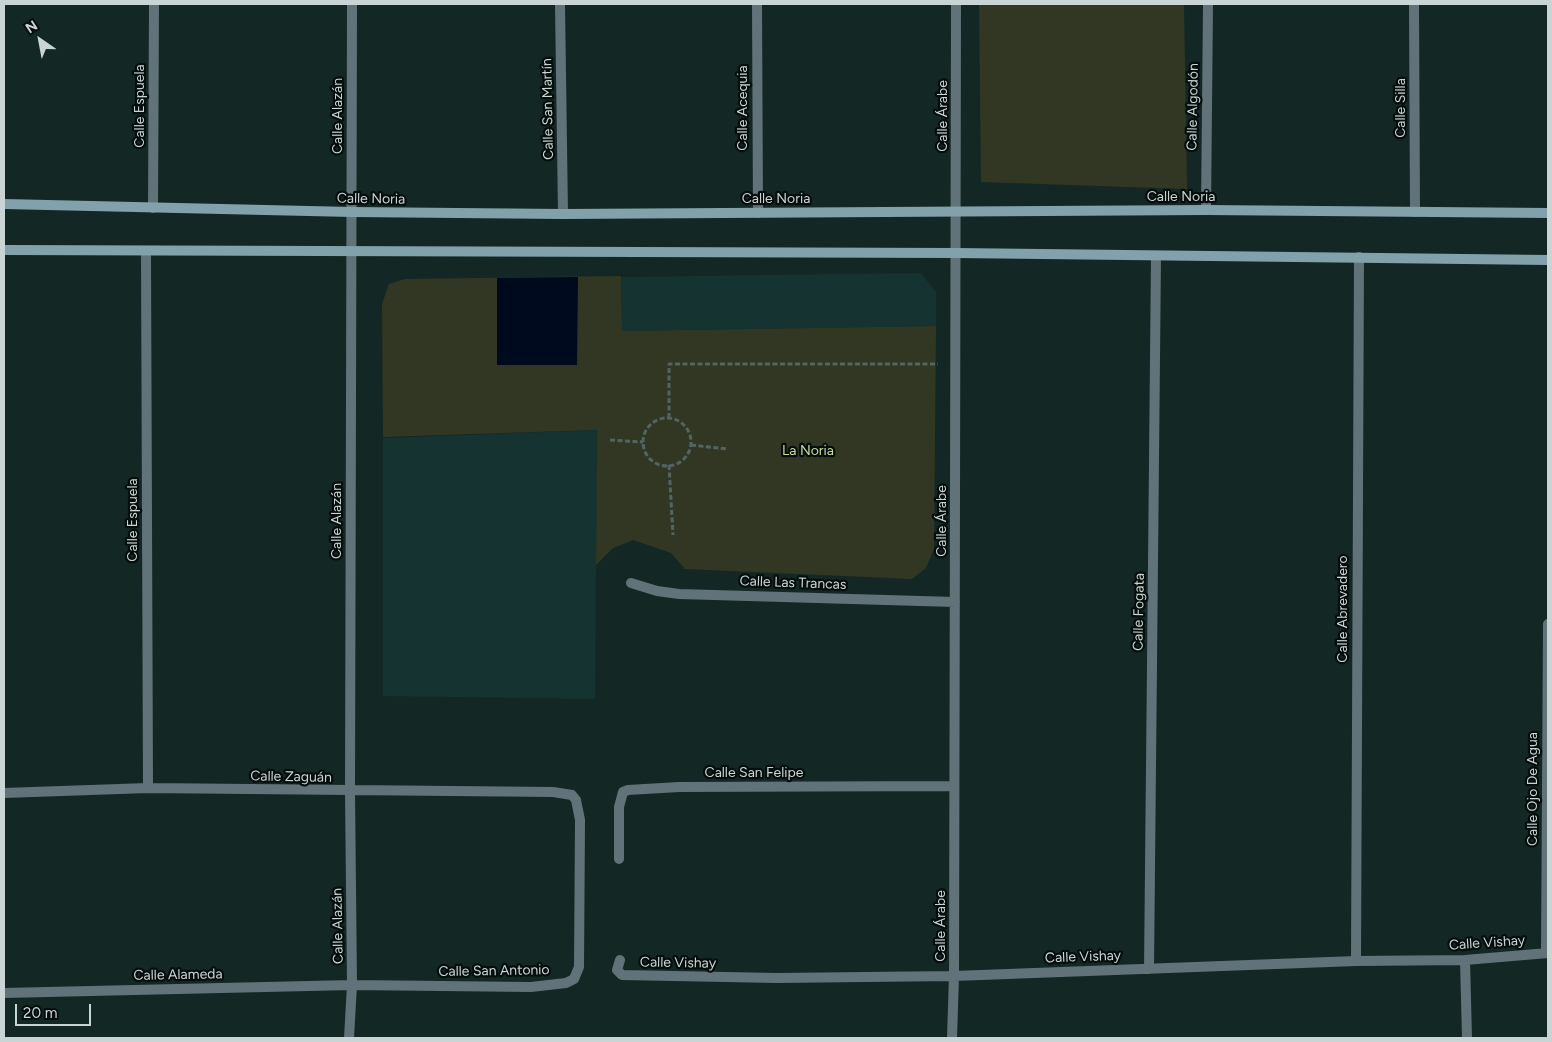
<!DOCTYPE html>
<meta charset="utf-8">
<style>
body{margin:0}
#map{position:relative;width:1552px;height:1042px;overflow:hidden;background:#132825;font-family:Figtree,sans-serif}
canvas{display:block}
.frame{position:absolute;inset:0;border:5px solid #c9d5d4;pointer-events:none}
.north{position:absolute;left:15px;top:15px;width:50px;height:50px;-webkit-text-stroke:4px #060e0d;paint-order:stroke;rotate:327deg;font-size:14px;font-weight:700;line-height:20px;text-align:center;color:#c9d5d4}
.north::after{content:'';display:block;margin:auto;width:18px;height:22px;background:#c9d5d4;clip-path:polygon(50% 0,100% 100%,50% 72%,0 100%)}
.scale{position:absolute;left:15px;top:1004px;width:76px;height:22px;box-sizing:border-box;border:2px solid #c9d5d4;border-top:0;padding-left:6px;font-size:15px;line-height:18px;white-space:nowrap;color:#c9d5d4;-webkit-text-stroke:4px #060e0d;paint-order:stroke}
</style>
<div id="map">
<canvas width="1552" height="1042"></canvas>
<div class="frame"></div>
<div class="north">N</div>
<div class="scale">20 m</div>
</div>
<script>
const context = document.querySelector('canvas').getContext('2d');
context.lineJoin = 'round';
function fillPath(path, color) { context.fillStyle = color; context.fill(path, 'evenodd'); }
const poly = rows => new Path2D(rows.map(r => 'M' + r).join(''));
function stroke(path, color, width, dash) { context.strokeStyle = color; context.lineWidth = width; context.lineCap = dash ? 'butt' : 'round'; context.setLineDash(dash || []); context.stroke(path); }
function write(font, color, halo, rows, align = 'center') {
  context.font = font + ' Figtree,sans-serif'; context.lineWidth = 4.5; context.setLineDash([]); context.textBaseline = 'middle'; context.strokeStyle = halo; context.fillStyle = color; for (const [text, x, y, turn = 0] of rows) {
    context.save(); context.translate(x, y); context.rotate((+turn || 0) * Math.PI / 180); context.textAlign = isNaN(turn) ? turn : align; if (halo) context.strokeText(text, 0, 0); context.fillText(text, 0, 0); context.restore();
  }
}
const built = poly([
 [921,273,936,292,936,326,622,331,621,277],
 [597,430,595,699,383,696,383,438]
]);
const green = poly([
 [979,4,1184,4,1187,189,981,182],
 [621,276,622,331,936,326,934,549,926,568,912,579,685,569,671,553,633,540,613,548,596,565,597,430,383,437,382,304,389,284,405,279]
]);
const water = poly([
 [578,277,577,365,497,365,497,278]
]);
const path = poly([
 [669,418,669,364,938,364],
 '643 442a24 24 0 1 1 48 0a24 24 0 1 1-48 0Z',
 [610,440,643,442],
 [691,445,727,449],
 [669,465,673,535]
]);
const street = poly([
 [560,4,563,214],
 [757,4,758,213],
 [1414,4,1415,212],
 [153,208,154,4],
 [1206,210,1208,4],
 [146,252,148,788],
 [631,583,657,591,679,594,955,602],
 [4,793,148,788,553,792,572,795,576,800,580,820,579,967,574,979,566,983,531,987,352,985,4,993],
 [619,859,619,807,623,792,628,790,679,787,954,786],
 [1546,953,1548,624],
 [620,960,617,970,622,975,777,978,954,976,1356,961,1465,960,1548,953],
 [1465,960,1467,1038],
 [1356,961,1359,257],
 [1149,969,1156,256],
 [349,1038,352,985,350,791,352,4],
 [952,1038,954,976,956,4]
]);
const secondary = poly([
 [4,204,352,212,563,214,1206,210,1548,213],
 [4,250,957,253,1548,260]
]);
const streetNames = [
 ["Calle Espuela",140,106,-90],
 ["Calle Algodón",1193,107,-89],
 ["Calle Acequia",743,108,-90],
 ["Calle Silla",1401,108,-90],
 ["Calle San Martín",548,109,-91],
 ["Calle Alazán",338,116,-90],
 ["Calle Árabe",943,116,-90],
 ["Calle Noria",1181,197],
 ["Calle Noria",371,199,1],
 ["Calle Noria",776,199],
 ["Calle Espuela",133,520,-90],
 ["Calle Alazán",337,521,-90],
 ["Calle Árabe",942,521,-90],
 ["Calle Las Trancas",793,583,2],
 ["Calle Abrevadero",1343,609,-90],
 ["Calle Fogata",1139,612,-89],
 ["Calle San Felipe",754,773],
 ["Calle Zaguán",291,777,1],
 ["Calle Ojo De Agua",1533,789,-90],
 ["Calle Alazán",338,926,-91],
 ["Calle Árabe",941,926,-90],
 ["Calle Vishay",1487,943,-4],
 ["Calle Vishay",1083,957,-2],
 ["Calle Vishay",678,963,1],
 ["Calle San Antonio",494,971,-1],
 ["Calle Alameda",178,975,-1]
];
const parkNames = [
 ["La Noria",808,451]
];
fillPath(built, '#153330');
fillPath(green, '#323723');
fillPath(water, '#000a1f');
stroke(path, '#536563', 3, [5, 2.5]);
stroke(street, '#617379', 10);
stroke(secondary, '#83a1aa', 10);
write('14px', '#c9d5d4', '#060e0d', streetNames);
write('14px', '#cada9d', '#060e0d', parkNames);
</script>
